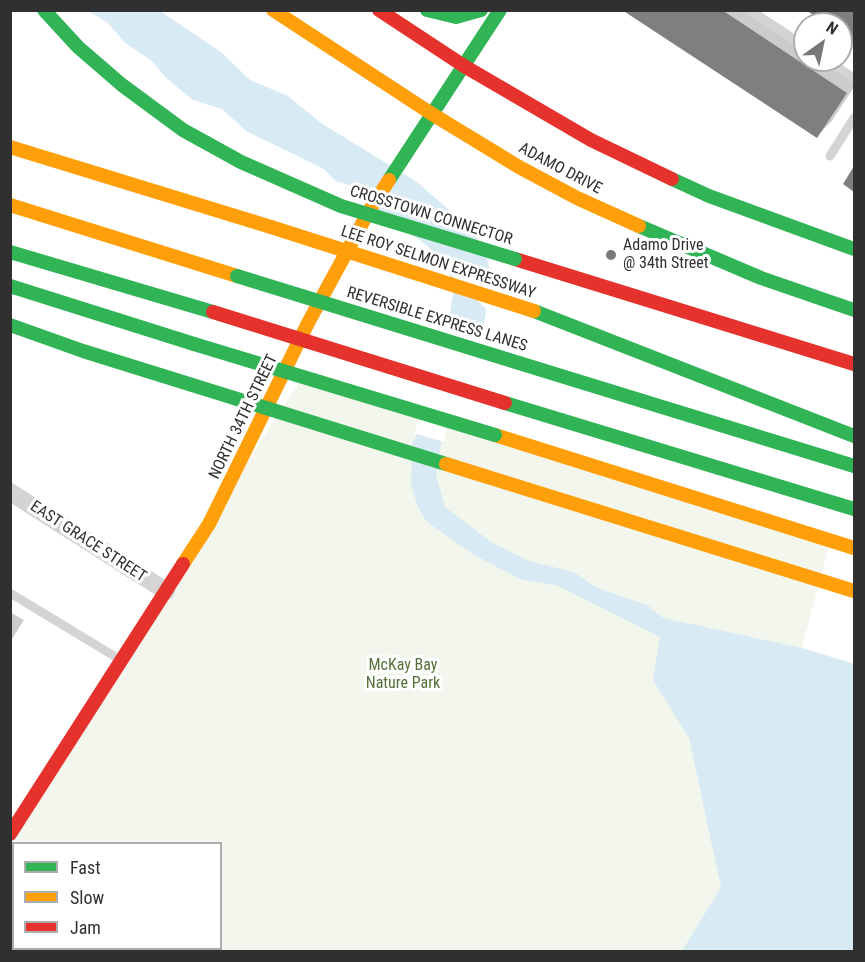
<!DOCTYPE html>
<style>
body{margin:0}
#map{position:relative;width:865px;height:962px;overflow:hidden;background:#fff;font-family:"Roboto Condensed",sans-serif}
canvas{display:block}
.frame{position:absolute;inset:0;border:12px solid #303030;pointer-events:none}
.legend{position:absolute;left:12px;top:842px;width:210px;height:108px;box-sizing:border-box;background:#fff;border:2px solid #acacac;margin:0;padding:8px 10px;list-style:none;font-size:18px;color:#303030}
.legend li{display:flex;align-items:center;gap:12px;height:30px}
.legend b{width:30px;border:2px solid #acacac}
.north{position:absolute;left:793px;top:12px;width:60px;height:60px;box-sizing:border-box;background:#fff;border:2px solid #acacac;border-radius:50%;rotate:33deg;font-size:16px;font-weight:700;line-height:24px;text-align:center;color:#303030}
.north::after{content:'';display:block;margin:auto;width:21px;height:27px;background:#787878;clip-path:polygon(50% 0,100% 100%,50% 72%,0 100%)}
</style>
<div id="map">
<canvas width="865" height="962"></canvas>
<div class="frame"></div>
<ul class="legend">
<li><b style="height:8px;background:#30b455"></b>Fast</li>
<li><b style="height:8px;background:#ff9f0a"></b>Slow</li>
<li><b style="height:8px;background:#e5322d"></b>Jam</li>
</ul>
<div class="north">N</div>
</div>
<script>
const context = document.querySelector('canvas').getContext('2d');
context.lineJoin = 'round';
function fillPath(path, color) { context.fillStyle = color; context.fill(path, 'evenodd'); }
const poly = rows => new Path2D(rows.map(r => 'M' + r).join(''));
function stroke(path, color, width, dash) { context.strokeStyle = color; context.lineWidth = width; context.lineCap = dash ? 'butt' : 'round'; context.setLineDash(dash || []); context.stroke(path); }
function write(font, color, halo, rows, align = 'center') {
  context.font = font + ' "Roboto Condensed",sans-serif'; context.lineWidth = 6; context.setLineDash([]); context.textBaseline = 'middle'; context.strokeStyle = halo; context.fillStyle = color; for (const [text, x, y, turn = 0] of rows) {
    context.save(); context.translate(x, y); context.rotate((+turn || 0) * Math.PI / 180); context.textAlign = isNaN(turn) ? turn : align; if (halo) context.strokeText(text, 0, 0); context.fillText(text, 0, 0); context.restore();
  }
}
const green = poly([
 [305,374,830,541,802,648,854,664,854,951,11,952,11,818],
 [14,844,220,844,220,948,14,948]
]);
const water = poly([
 [88,11,160,11,221,52,250,80,288,96,321,123,417,182,474,232,487,258,492,278,483,329,444,426,436,474,445,507,491,542,529,561,573,572,598,588,647,605,663,618,802,648,854,664,854,951,682,951,721,887,689,738,653,680,660,637,558,586,520,579,474,555,426,521,418,507,411,485,412,443,422,427,448,327,454,286,445,263,425,244,340,186,324,169,246,131,222,109,193,100,166,78,152,61,125,43,108,23]
]);
const pier = poly([
 [329,179,469,222,477,230,338,188],
 [432,255,494,274,489,312],
 [446,313,486,326,473,367,447,426,444,442,414,433,435,379]
]);
const shadow = poly([
 [625,10,758,10,805,41,805,60,833,60,854,74,854,87,831,122,817,136],
 [10,612,24,620,10,642]
]);
const building = poly([
 [622,10,722,10,847,93,817,138],
 [806,10,854,10,854,43,841,34,841,24,826,24],
 [854,166,854,192,843,184]
]);
const lane = poly([
 [749,10,805,46],
 [826,60,854,78],
 [830,156,854,118],
 [10,593,119,659]
]);
const street = poly([
 [10,492,166,591]
]);
const fast = poly([
 [427,10,456,17,481,10],
 [672,179,709,196,854,249],
 [389,180,500,10],
 [639,226,761,278,854,310],
 [10,252,213,312],
 [10,286,194,344],
 [534,311,854,436],
 [519,363,854,466],
 [505,403,854,509]
]);
const slow = poly([
 [273,10,432,114,519,167,577,198,639,226],
 [10,147,271,227],
 [10,205,237,276],
 [495,435,854,548],
 [183,564,209,524,308,323,369,211,389,180]
]);
const jam = poly([
 [379,10,464,66,591,140,672,179],
 [515,259,854,364],
 [10,834,183,564]
]);
const fastBridge = poly([
 [44,10,78,47,122,85,183,130,241,162,341,206,515,259],
 [237,276,519,363],
 [10,325,83,351,446,464],
 [194,344,495,435]
]);
const slowBridge = poly([
 [271,227,534,311],
 [446,464,854,591]
]);
const jamBridge = poly([
 [213,312,505,403]
]);
const markers = [
 [611,255,6,"#787878"]
];
const streetNames = [
 ["ADAMO DRIVE",560,169,28],
 ["CROSSTOWN CONNECTOR",431,216,17],
 ["LEE ROY SELMON EXPRESSWAY",438,263,18],
 ["REVERSIBLE EXPRESS LANES",437,320,17],
 ["NORTH 34TH STREET",244,417,-64],
 ["EAST GRACE STREET",88,542,33]
];
const poiNames = [
 ["Adamo Drive",623,246],
 ["@ 34th Street",623,264]
];
const parkNames = [
 ["McKay Bay",403,666],
 ["Nature Park",403,684]
];
fillPath(green, '#f2f6ec');
fillPath(water, '#d8ebf4');
fillPath(pier, '#fff');
fillPath(shadow, '#0003');
fillPath(building, '#7f7f7f');
stroke(lane, '#d4d4d4', 9);
stroke(street, '#d4d4d4', 18);
stroke(fast, '#30b455', 14);
stroke(slow, '#ff9f0a', 14);
stroke(jam, '#e5322d', 14);
stroke(fastBridge, '#30b455', 14);
stroke(slowBridge, '#ff9f0a', 14);
stroke(jamBridge, '#e5322d', 14);
for (const [x, y, r, color] of markers) { const dot = new Path2D(); dot.arc(x, y, r, 0, 2 * Math.PI); context.fillStyle = color; context.fill(dot); stroke(dot, '#fff', 2); }
write('16px', '#303030', '#fff', streetNames);
write('16px', '#303030', '#fff', poiNames, 'left');
write('16px', '#557139', '#fff', parkNames);
</script>
